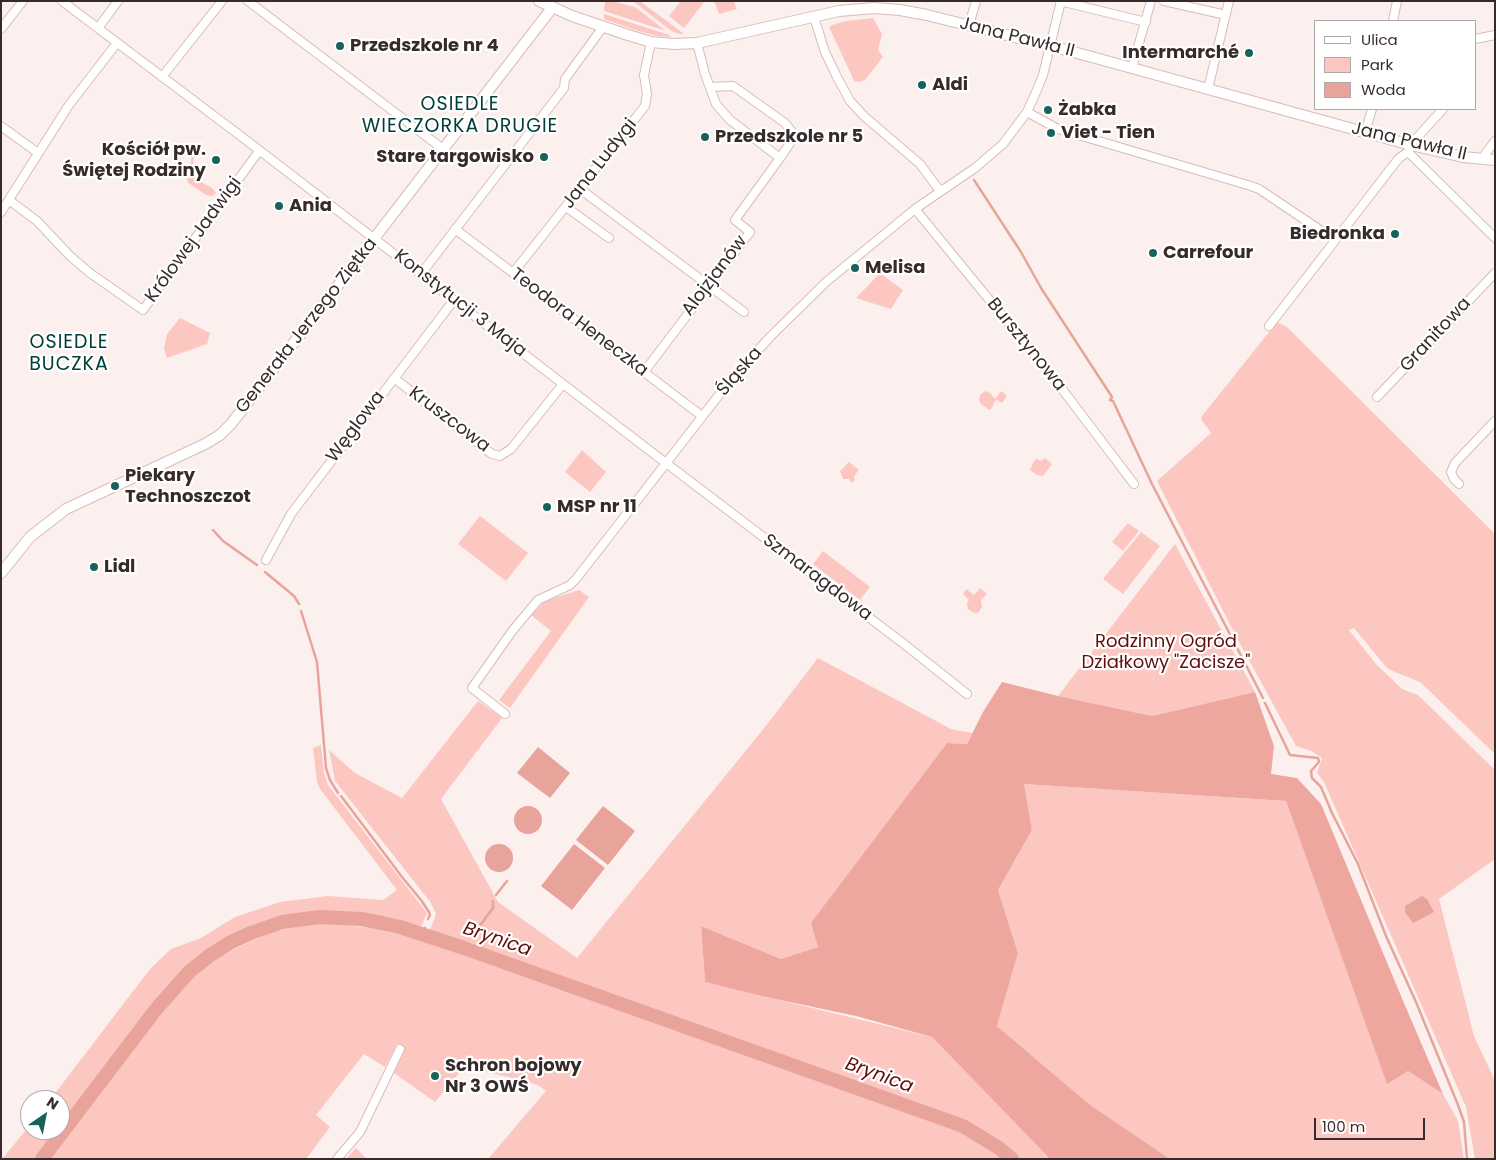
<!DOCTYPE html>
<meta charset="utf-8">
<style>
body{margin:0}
#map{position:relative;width:1496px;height:1160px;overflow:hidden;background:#fcf0ee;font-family:Poppins,sans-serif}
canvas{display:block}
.frame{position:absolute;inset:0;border:2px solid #362b2a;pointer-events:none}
.legend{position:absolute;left:1314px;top:20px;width:162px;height:90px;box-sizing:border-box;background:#fff;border:1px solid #afaaaa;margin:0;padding:6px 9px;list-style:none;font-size:15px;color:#362b2a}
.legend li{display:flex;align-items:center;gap:10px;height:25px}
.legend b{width:25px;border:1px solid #afaaaa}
.north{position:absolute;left:20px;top:1090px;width:50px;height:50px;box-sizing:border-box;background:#fff;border:1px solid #afaaaa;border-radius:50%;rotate:33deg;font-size:14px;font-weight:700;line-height:20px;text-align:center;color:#362b2a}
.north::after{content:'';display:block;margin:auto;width:18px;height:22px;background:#17625a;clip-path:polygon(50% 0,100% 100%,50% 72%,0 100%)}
.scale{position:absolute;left:1314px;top:1118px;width:111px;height:22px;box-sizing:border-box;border:2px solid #362b2a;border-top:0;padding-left:6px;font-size:15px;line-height:18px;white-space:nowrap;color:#362b2a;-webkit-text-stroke:4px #fff;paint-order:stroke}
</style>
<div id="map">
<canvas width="1496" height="1160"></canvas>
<div class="frame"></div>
<ul class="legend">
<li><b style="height:6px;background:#fff"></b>Ulica</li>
<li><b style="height:14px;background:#fbc7c0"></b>Park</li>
<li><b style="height:14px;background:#e8a39a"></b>Woda</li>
</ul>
<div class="north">N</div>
<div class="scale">100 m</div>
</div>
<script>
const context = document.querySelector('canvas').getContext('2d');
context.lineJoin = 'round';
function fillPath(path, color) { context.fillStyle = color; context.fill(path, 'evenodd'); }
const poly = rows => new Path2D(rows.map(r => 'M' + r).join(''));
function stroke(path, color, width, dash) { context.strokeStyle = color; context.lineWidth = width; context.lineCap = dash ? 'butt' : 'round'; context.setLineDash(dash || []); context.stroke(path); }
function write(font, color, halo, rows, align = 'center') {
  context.font = font + ' Poppins,sans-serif'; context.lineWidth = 4.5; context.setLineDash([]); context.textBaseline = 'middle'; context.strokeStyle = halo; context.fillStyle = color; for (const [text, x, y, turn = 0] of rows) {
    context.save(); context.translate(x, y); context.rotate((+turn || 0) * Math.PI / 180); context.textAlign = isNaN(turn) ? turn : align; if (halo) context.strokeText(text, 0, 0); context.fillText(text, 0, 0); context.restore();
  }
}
const green = poly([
 [605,1,612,1,635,7,666,31,604,11],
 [633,1,640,1,684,34,679,34,670,30],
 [681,1,705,1,684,28,669,16],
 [714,1,734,1,737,9,719,14],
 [604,14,669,35,671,37,657,36,635,30,604,19],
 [873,18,882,34,878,50,883,57,865,80,859,82,854,81,850,72,829,27,832,25,846,21],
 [194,152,193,170,201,182,212,188,216,193,212,196,206,195,187,182,192,155],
 [880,273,903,290,891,309,856,298],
 [180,318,210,333,207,344,167,358,164,348,167,334],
 [1277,322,1287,327,1495,534,1495,754,1420,682,1390,670,1386,667,1354,628,1349,630,1376,664,1402,689,1418,695,1495,770,1495,859,1439,899,1474,1036,1495,1081,1495,1159,1475,1159,1466,1107,1324,782,1317,773,1322,758,1311,751,1296,746,1238,640,1157,481,1211,433,1201,419,1202,416],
 [986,391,991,394,995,399,1001,391,1007,396,1002,403,997,400,995,401,992,408,989,410,980,403,979,399,981,394],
 [582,450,606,472,590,492,565,472],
 [1045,458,1052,464,1043,476,1037,475,1030,470,1034,461,1037,459,1041,461],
 [849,462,859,470,854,476,855,480,852,483,849,479,843,479,840,471],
 [480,516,528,553,506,581,458,544],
 [1128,523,1139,531,1123,551,1112,542],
 [1141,532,1160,546,1123,594,1103,579],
 [1175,544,1255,692,1152,716,1058,696],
 [823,551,870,587,860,600,813,564],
 [980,588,987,594,981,600,982,607,978,613,974,613,968,609,967,604,969,600,963,594,966,589,974,595],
 [579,590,589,597,510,708,499,700,551,631,531,615,545,601],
 [818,658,951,729,972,733,967,744,947,743,812,923,818,947,781,959,701,926,705,982,932,1037,1050,1159,1019,1159,1010,1149,966,1123,430,930,436,914,431,903,335,781,329,750,355,773,402,798,478,701,502,718,441,799,498,902,577,958,765,727],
 [321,745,324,773,328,785,427,913,421,927,357,916,334,914,286,918,240,934,195,963,165,991,60,1129,60,1100,50,1100,150,969,171,949,201,938,235,917,280,902,328,896,383,900,397,890,320,789,317,782,313,748],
 [1024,784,1286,801,1387,1083,1408,1071,1443,1094,1458,1121,1464,1159,1170,1159,1089,1104,997,1026,1018,953,998,890,1032,830],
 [323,922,394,931,471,956,954,1128,986,1146,1002,1159,488,1159,546,1091,538,1085,465,1066,435,1102,394,1073,405,1049,397,1044,385,1067,364,1054,316,1115,330,1127,306,1159,47,1159,181,987,202,966,236,948,274,931],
 [30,1125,30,1130,59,1130,37,1159,2,1159],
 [356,1148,367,1159,346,1159]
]);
const forest = poly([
 [1002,682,1058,696,1152,716,1255,692,1274,746,1271,774,1297,778,1321,804,1401,996,1443,1094,1408,1071,1387,1084,1286,801,1024,784,1032,830,998,890,1018,953,997,1026,1089,1104,1170,1159,1050,1159,932,1037,856,1016,766,997,705,982,701,926,781,959,818,947,811,923,947,743,967,744,983,712]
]);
const water = poly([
 [538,747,570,773,550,798,517,773],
 [603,806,635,831,608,865,576,840],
 '514 820a14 14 0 1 1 28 0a14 14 0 1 1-28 0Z',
 [574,844,605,868,572,910,541,886],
 '485 858a14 14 0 1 1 28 0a14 14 0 1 1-28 0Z',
 [1422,896,1427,899,1434,912,1413,923,1405,912,1405,906]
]);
const stream = poly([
 [974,180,1021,252,1041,288,1112,397,1110,400,1113,401,1152,484,1263,698],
 [213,530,223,541,257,565],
 [265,572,294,596,299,604],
 [301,611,317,662,326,768,330,780,338,793],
 [1265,703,1290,755,1318,758,1319,762,1311,771,1312,778,1321,787,1332,813,1358,864,1386,936,1416,1002,1458,1105,1464,1122,1467,1159],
 [341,796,402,877,421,900,429,912,430,915,428,919],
 [496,895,507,881],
 [423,934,425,928],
 [473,935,493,908,493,901],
 [467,949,469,945]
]);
const river = poly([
 [42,1159,157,1008,190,971,209,956,231,942,251,933,282,922,320,917,361,919,382,923,400,927,464,948,963,1126,999,1148,1012,1159]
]);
const street = poly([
 [62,1,246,140,641,444,904,644,967,694],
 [248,1,443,149],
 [1060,1,1146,22],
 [1164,1,1226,15],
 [814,17,825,52,836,75,850,101,865,117,920,164,937,187,941,190],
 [1393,21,1397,1],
 [969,25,976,1],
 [98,28,118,1],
 [1,29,23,1],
 [1475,39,1495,35],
 [1132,68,1151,1],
 [162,77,222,1],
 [710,87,733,86,785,123,795,136,780,158],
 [1208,89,1229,1],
 [1443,109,1414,141,1408,152,1495,238],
 [1027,112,1058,129,1251,186,1259,189,1335,240],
 [1,126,38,153],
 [1365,133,1372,109],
 [1485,159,1485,154,1495,141],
 [580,189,744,312],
 [9,200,37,221,70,256,90,273,143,310,259,151],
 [566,207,609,238],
 [915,209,1059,385,1134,484],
 [1,212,69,105,117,43],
 [455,229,702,416],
 [513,273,645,106,647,94,644,75,651,42],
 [421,274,564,88,565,79,603,27],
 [1269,326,1399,158,1408,152],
 [644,372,750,232,735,220,780,158,730,120,716,104,705,74,697,43],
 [394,378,492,454,500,456,511,449,563,384],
 [1377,397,1495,273],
 [1459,484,1454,479,1451,472,1455,463,1495,421],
 [266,560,291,514,454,300],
 [505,714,472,688,513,630,538,600,570,585,576,579,733,377,771,336,826,282,915,209,975,168,1003,144,1027,112,1037,90,1043,75,1061,1],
 [337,1159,360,1132,400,1049]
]);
const secondary = poly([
 [539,1,572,16,628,35,651,42,674,44,697,43,839,11,874,8,900,10,927,15,1070,51,1411,145,1463,157,1495,160],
 [1,573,30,537,66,509,205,444,220,435,231,424,552,8]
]);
const markers = [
 [340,46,5,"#17625a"],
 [1249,53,5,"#17625a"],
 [922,85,5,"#17625a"],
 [1048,110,5,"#17625a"],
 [1051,133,5,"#17625a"],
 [705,137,5,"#17625a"],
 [544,157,5,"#17625a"],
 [216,160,5,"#17625a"],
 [279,206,5,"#17625a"],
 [1395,234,5,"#17625a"],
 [1153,253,5,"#17625a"],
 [855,268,5,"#17625a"],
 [115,486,5,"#17625a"],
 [547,507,5,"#17625a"],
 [94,567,5,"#17625a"],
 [435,1076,5,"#17625a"]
];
const streetNames = [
 ["Jana Pawła II",1017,38,14],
 ["Jana Pawła II",1409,142,13],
 ["Jana Ludygi",600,164,-52],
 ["Królowej Jadwigi",194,240,-54],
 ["Alojzjanów",715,276,-53],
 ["Konstytucji 3 Maja",460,304,38],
 ["Teodora Heneczka",579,323,37],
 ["Generała Jerzego Ziętka",307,326,-52],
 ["Granitowa",1436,335,-47],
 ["Bursztynowa",1026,345,51],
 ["Śląska",740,372,-49],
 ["Kruszcowa",449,420,37],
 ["Węglowa",356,427,-53],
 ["Szmaragdowa",817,578,37]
];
const poiNames = [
 ["Przedszkole nr 4",350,46],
 ["Intermarché",1239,53,"right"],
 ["Aldi",932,85],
 ["Żabka",1058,110],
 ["Viet - Tien",1061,133],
 ["Przedszkole nr 5",715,137],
 ["Kościół pw.",206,150,"right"],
 ["Świętej Rodziny",206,171,"right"],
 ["Stare targowisko",534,157,"right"],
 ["Ania",289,206],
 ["Biedronka",1385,234,"right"],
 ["Carrefour",1163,253],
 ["Melisa",865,268],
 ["Piekary",125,476],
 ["Technoszczot",125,497],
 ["MSP nr 11",557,507],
 ["Lidl",104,567],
 ["Schron bojowy",445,1066],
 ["Nr 3 OWŚ",445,1087]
];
const parkNames = [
 ["Rodzinny Ogród",1166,642],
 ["Działkowy \"Zacisze\"",1166,663]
];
const neighbourhoodNames = [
 ["OSIEDLE",460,105],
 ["WIECZORKA DRUGIE",460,127],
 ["OSIEDLE",69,343],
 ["BUCZKA",69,365]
];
const waterNames = [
 ["Brynica",497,940,19],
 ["Brynica",879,1076,20]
];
fillPath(green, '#fbc7c0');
fillPath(forest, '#eda79e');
fillPath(water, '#e8a39a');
stroke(stream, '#e8a39a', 2.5);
stroke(river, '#e8a39a', 14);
stroke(street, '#d8bcb8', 10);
stroke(secondary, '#d8bcb8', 12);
stroke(street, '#fff', 8);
stroke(secondary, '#fff', 10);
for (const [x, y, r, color] of markers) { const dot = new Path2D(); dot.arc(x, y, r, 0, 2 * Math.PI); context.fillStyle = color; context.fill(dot); stroke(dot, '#fff', 2); }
write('18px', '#362b2a', '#fff', streetNames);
write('bold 18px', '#362b2a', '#fff', poiNames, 'left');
write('18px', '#5f0e0d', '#fff', parkNames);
context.letterSpacing = '1px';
write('19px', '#00403a', '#fff', neighbourhoodNames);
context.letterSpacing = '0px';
write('italic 19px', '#600e0d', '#fff', waterNames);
</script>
